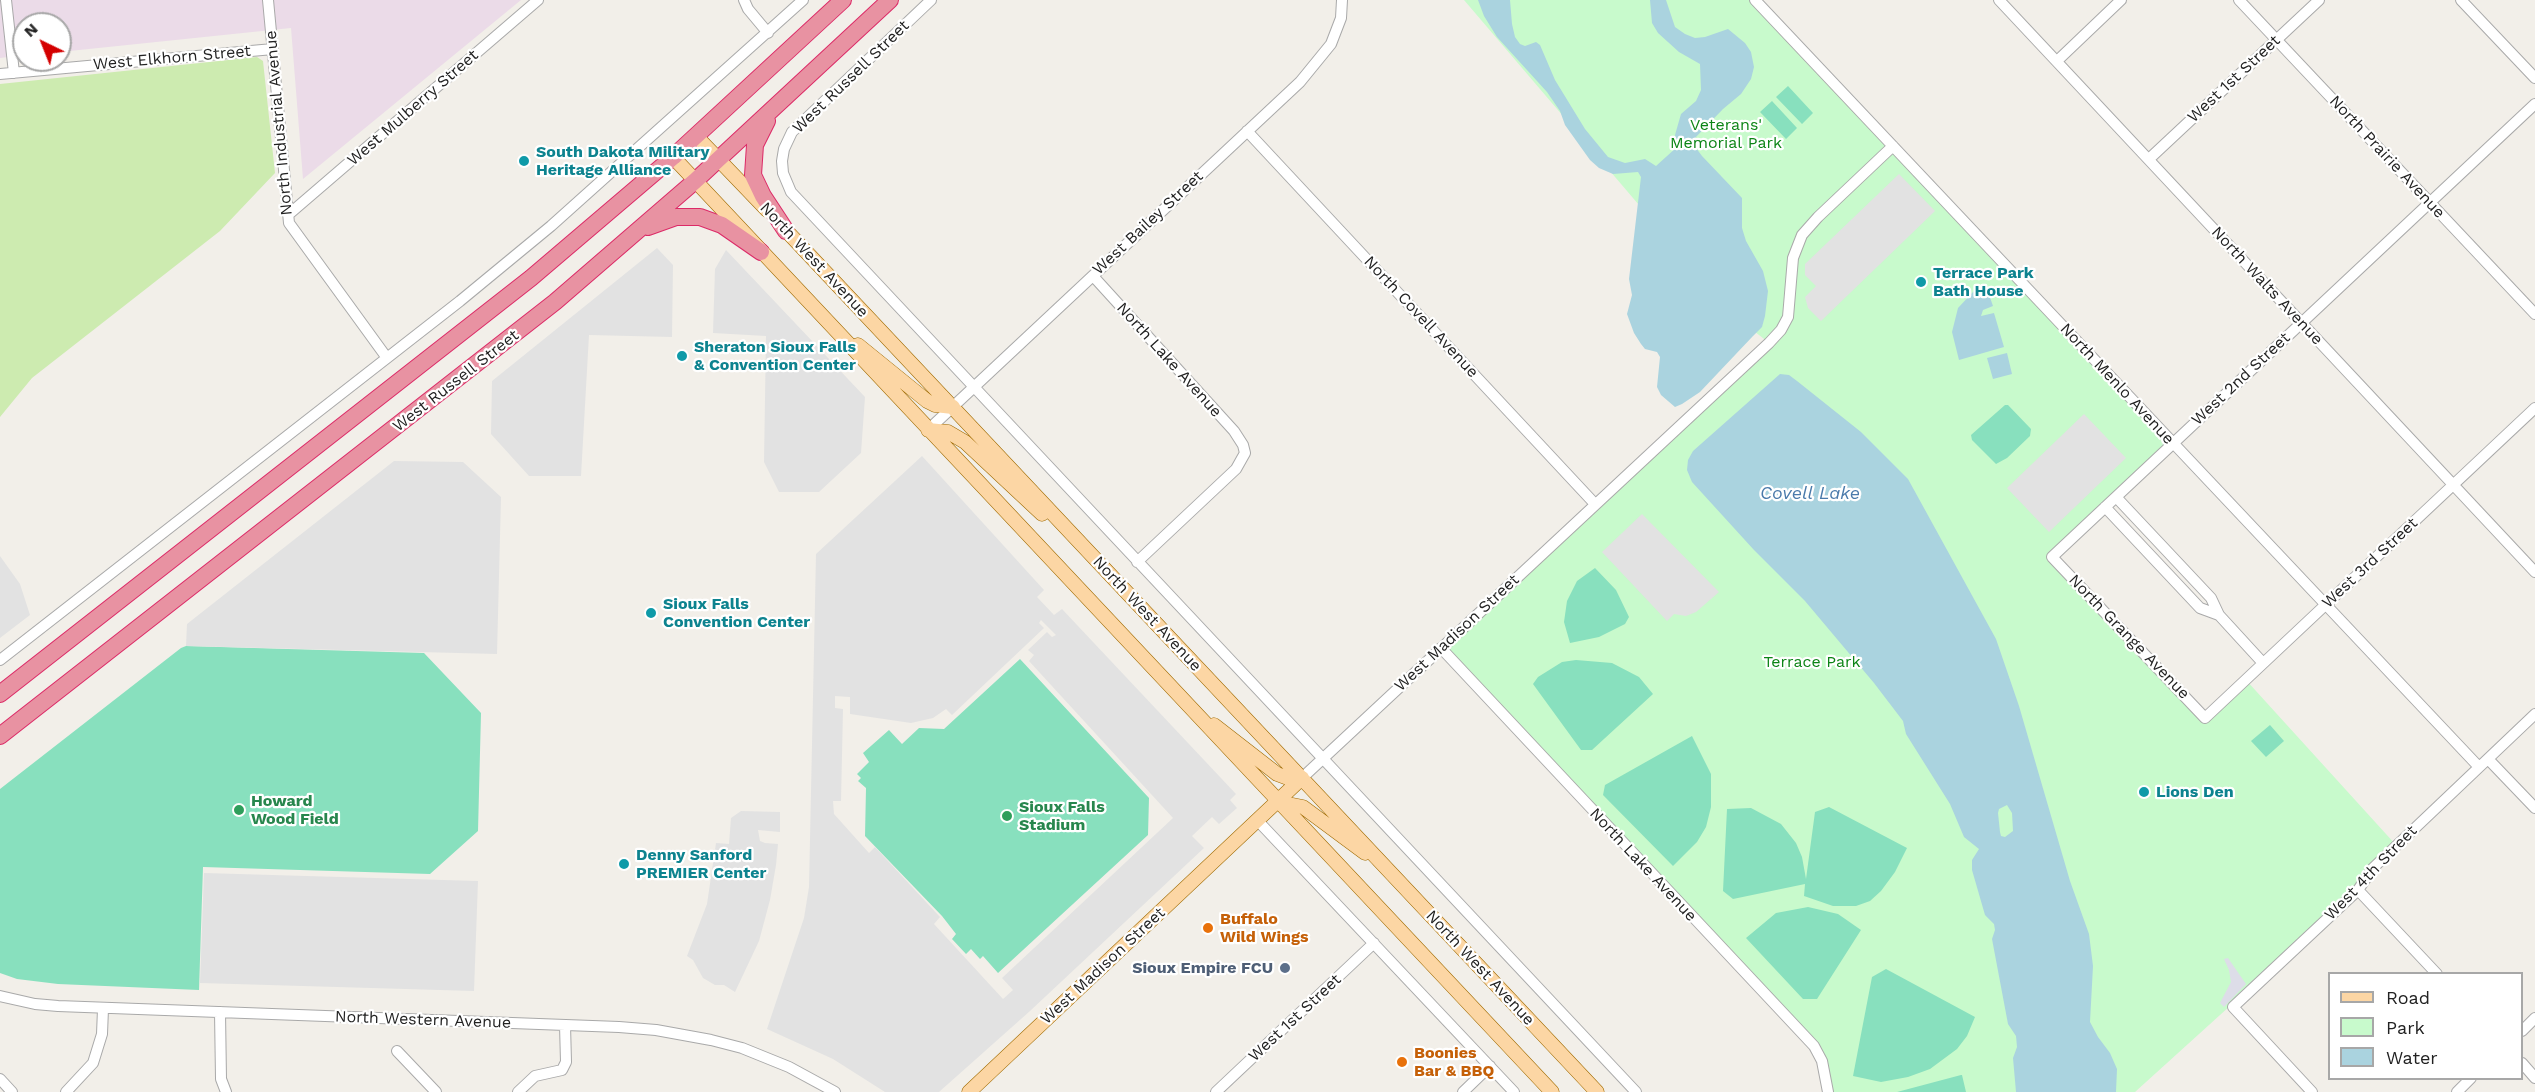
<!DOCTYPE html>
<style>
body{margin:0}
#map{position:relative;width:2535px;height:1092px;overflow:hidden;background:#f2efe9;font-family:"Work Sans",sans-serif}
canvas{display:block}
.legend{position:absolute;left:2328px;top:972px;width:195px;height:108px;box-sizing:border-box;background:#fff;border:2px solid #a7a7a7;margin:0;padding:8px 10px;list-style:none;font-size:18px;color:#222}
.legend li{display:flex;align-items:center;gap:12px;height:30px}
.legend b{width:30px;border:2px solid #a7a7a7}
.north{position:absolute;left:12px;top:12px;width:60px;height:60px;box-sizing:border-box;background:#fff;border:2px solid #a7a7a7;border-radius:50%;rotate:317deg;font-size:16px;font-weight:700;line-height:24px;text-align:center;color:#222}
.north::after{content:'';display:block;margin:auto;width:21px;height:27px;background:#d40000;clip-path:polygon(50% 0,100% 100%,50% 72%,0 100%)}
</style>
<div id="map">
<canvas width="2535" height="1092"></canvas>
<ul class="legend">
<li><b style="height:8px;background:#fcd6a4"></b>Road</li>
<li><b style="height:16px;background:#c8facc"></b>Park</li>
<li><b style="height:16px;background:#aad3df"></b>Water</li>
</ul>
<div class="north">N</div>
</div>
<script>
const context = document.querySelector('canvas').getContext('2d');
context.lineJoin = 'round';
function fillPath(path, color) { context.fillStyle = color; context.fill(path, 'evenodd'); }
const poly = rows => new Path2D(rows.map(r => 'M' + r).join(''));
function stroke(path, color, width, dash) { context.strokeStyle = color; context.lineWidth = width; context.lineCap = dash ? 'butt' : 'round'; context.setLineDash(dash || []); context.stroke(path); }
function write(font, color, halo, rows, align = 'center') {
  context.font = font + ' "Work Sans",sans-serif'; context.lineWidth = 4.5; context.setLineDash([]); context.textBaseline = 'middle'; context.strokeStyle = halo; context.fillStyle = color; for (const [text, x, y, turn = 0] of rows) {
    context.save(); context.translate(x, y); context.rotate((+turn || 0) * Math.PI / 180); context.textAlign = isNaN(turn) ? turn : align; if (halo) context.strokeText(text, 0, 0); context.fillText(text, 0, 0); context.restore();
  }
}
const industrial = poly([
 [0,0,521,0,303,179,291,28,60,52,60,24,24,24,24,55,0,58]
]);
const grass = poly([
 [257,57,263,61,275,173,220,231,32,378,0,417,0,84]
]);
const park = poly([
 [1464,0,1755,0,2173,443,2053,556,2205,718,2246,680,2396,845,2358,890,2135,1092,1826,1092,1818,1053,1441,648,1768,342,1732,314]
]);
const pitch = poly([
 [1788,86,1813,113,1802,124,1776,97],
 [1772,101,1797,128,1786,139,1760,112],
 [2005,405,2008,405,2031,429,2030,436,2007,458,1996,464,1972,440,1971,435],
 [1595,568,1616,590,1629,617,1625,624,1599,637,1570,643,1564,622,1567,601,1577,581],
 [186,646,424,653,481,713,478,831,430,874,203,867,199,990,58,984,17,979,0,973,0,789,181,648],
 [1020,659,1149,798,1148,835,998,973,983,956,980,959,971,949,966,954,952,939,956,934,942,916,865,836,866,788,858,781,861,778,857,774,869,762,863,753,889,730,902,744,919,728,944,729],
 [1576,660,1612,663,1639,677,1653,694,1592,750,1581,750,1533,684,1538,677,1562,662],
 [2270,725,2284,741,2266,757,2251,741],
 [1692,736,1711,774,1711,807,1706,827,1697,842,1673,866,1603,795,1605,785],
 [1829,807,1907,848,1895,872,1881,891,1870,901,1856,906,1833,906,1804,896,1805,884,1733,899,1723,891,1727,809,1751,808,1781,824,1796,843,1802,857,1806,879,1815,812],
 [1808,907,1838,914,1861,930,1817,999,1803,999,1746,938,1776,913],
 [1886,969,1975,1017,1967,1036,1957,1049,1930,1069,1908,1077,1881,1082,1853,1076,1872,977],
 [1962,1075,1966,1092,1897,1092,1961,1075]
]);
const parking = poly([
 [1899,174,1935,211,1821,321,1808,308,1805,297,1816,286,1805,275,1805,264],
 [657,248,673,265,672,337,589,335,581,476,529,476,491,434,492,381],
 [726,250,865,397,861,453,819,492,779,492,764,462,766,336,713,333,715,269],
 [2084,414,2126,458,2049,532,2007,488],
 [922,456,1044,590,1037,597,1054,615,1062,609,1236,794,1230,800,1237,808,1219,824,1212,817,1192,836,1204,848,1030,1011,939,1092,885,1092,833,1059,767,1029,804,918,809,887,816,554],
 [1041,620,1056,635,1052,637,1047,632,1028,650,1034,655,1029,661,1173,818,1002,978,1013,990,1003,999,934,924,940,917,875,847,869,853,834,814,833,801,841,801,843,709,835,708,835,696,850,697,850,714,911,723,933,718,946,709,952,715,1044,628,1039,623],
 [394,461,463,462,501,497,497,654,186,646,187,624],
 [1642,514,1719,592,1696,612,1686,616,1674,614,1667,621,1602,552],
 [0,556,20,584,30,615,0,638],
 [741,811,780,812,780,832,758,830,760,841,765,843,778,844,776,865,770,900,759,941,735,992,724,985,715,985,703,978,693,960,687,956,707,904,716,843,729,844,731,818],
 [204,873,478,881,474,991,200,983]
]);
const plaza = poly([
 [2228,958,2246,984,2224,1007,2220,1003,2231,982,2229,970,2224,959]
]);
const water = poly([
 [1478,0,1510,0,1512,24,1515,37,1520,44,1525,46,1536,42,1540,45,1555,80,1585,129,1608,157,1625,163,1645,159,1656,166,1677,147,1675,135,1681,114,1696,101,1701,90,1700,64,1679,52,1658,33,1652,23,1650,0,1666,0,1675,27,1685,34,1695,38,1705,37,1728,29,1745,43,1751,52,1754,67,1751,79,1741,94,1723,109,1695,138,1696,148,1702,156,1742,198,1742,228,1746,241,1763,271,1768,291,1765,316,1762,327,1753,336,1700,392,1682,404,1675,407,1661,395,1657,387,1660,357,1657,352,1645,349,1641,344,1634,333,1627,314,1632,295,1629,279,1641,177,1638,172,1613,174,1599,168,1590,160,1565,125,1560,111,1547,92,1497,37,1484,16],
 [1986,286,1993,306,1983,310,1981,316,1994,313,2004,347,1959,360,1952,332,1958,308,1973,292],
 [2007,353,2012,374,1993,379,1987,358],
 [1780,374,1789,375,1797,381,1861,432,1908,479,1996,639,2019,706,2070,881,2089,934,2093,966,2090,1022,2098,1037,2110,1053,2117,1069,2116,1092,2016,1092,2013,1058,2017,1047,2016,1036,2008,1024,1992,939,1995,930,1994,924,1985,915,1972,870,1972,860,1979,849,1964,837,1950,804,1906,734,1903,721,1874,683,1805,601,1754,550,1692,482,1687,470,1688,460,1693,451],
 [2007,805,2012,813,2013,831,2005,837,2001,836,2000,832,1998,813,1999,809]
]);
const minor = poly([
 [6,0,14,73],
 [268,0,289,223,387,358],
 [744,0,748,9,768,33],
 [931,0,792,132,784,149,782,161,783,173,791,192,1636,1092],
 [1755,0,2479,767],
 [1999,0,2535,572],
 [2239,0,2535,314],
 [2461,0,2535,78],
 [2057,61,2121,0],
 [0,74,273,49],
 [2535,104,2052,557,2205,718,2535,408],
 [1247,131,1595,504],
 [2149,159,2319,0],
 [288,215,538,0],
 [1093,276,1234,431,1243,445,1245,453,1236,469,1137,562],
 [928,430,1300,82,1331,44,1341,18,1342,0],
 [2116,497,2211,598,2219,615,2263,663],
 [2105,507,2200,608,2219,615],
 [1441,648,1814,1046,1822,1061,1828,1092],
 [0,660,460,301,551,226,803,0],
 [2488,759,2535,808],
 [1302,778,1769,343,1781,330,1788,317,1793,258,1802,235,1818,217,1893,146],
 [1258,821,1514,1092],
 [2358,890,2437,974],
 [0,996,35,1004,58,1006,619,1027,656,1030,711,1040,742,1048,789,1067,835,1092],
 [220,1012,221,1079,226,1092],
 [2522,1031,2535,1018],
 [397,1051,436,1092],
 [2522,1063,2535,1078],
 [0,1079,12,1092],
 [66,1092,93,1063,102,1034,103,1009],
 [518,1092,535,1076,562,1070,566,1062,565,1025],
 [1216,1092,1374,943],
 [1463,1092,1490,1066],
 [2312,1092,2233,1007,2358,890,2373,868,2535,714],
 [2457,1092,2471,1078]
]);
const major = poly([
 [696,136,767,210],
 [673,157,1552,1092],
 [780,224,1597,1092],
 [858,345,927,401,935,405,953,407],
 [928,430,948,432,965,442,1042,514],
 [1214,725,1277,774,1293,780,1302,778],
 [1278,802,1303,807,1365,853],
 [969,1092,1302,778]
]);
const highway = poly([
 [767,121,755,145,753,175,763,196,786,231],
 [648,227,676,217,700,217,722,225,761,252],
 [0,694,531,278,673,157,843,0],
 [0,736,555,302,695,181,890,0]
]);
const markers = [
 [524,161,6,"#0f9aa8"],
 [1921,282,6,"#0f9aa8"],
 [682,356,6,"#0f9aa8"],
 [651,613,6,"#0f9aa8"],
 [2144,792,6,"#0f9aa8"],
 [239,810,6,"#2e9e5b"],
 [1007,816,6,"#2e9e5b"],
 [624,864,6,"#0f9aa8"],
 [1208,928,6,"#e8710a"],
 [1285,968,6,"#5c6f8a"],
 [1402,1062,6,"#e8710a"]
];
const streetNames = [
 ["West Elkhorn Street",172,58,-5],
 ["West Russell Street",851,77,-44],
 ["West 1st Street",2234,79,-43],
 ["West Mulberry Street",413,108,-41],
 ["North Industrial Avenue",279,123,-95],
 ["North Prairie Avenue",2387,157,47],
 ["West Bailey Street",1148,223,-43],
 ["North West Avenue",814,260,47],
 ["North Walts Avenue",2267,286,47],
 ["North Covell Avenue",1421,317,47],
 ["North Lake Avenue",1169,360,48],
 ["West 2nd Street",2241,379,-43],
 ["West Russell Street",456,381,-38],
 ["North Menlo Avenue",2117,384,47],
 ["West 3rd Street",2370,563,-43],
 ["North West Avenue",1147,614,47],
 ["West Madison Street",1457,633,-43],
 ["North Grange Avenue",2129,637,46],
 ["North Lake Avenue",1643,865,47],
 ["West 4th Street",2371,873,-46],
 ["West Madison Street",1103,966,-43],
 ["North West Avenue",1480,968,47],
 ["West 1st Street",1295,1018,-43],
 ["North Western Avenue",423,1020,2]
];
const parkNames = [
 ["Veterans'",1726,125],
 ["Memorial Park",1726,143],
 ["Terrace Park",1812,662]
];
const cultureNames = [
 ["South Dakota Military",536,152],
 ["Heritage Alliance",536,170],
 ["Terrace Park",1933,273],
 ["Bath House",1933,291],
 ["Sheraton Sioux Falls",694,347],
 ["& Convention Center",694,365],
 ["Sioux Falls",663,604],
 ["Convention Center",663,622],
 ["Lions Den",2156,792],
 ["Denny Sanford",636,855],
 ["PREMIER Center",636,873]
];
const leisureNames = [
 ["Howard",251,801],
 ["Wood Field",251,819],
 ["Sioux Falls",1019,807],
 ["Stadium",1019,825]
];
const foodNames = [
 ["Buffalo",1220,919],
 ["Wild Wings",1220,937],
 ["Boonies",1414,1053],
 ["Bar & BBQ",1414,1071]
];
const serviceNames = [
 ["Sioux Empire FCU",1273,968]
];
const waterNames = [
 ["Covell Lake",1810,494]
];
fillPath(industrial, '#ebdbe8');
fillPath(grass, '#cdebb0');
fillPath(park, '#c8facc');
fillPath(pitch, '#88e0be');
fillPath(parking, '#e2e2e2');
fillPath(plaza, '#dddde8');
fillPath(water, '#aad3df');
stroke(minor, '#a9a9a9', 12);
stroke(major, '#a06b00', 15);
stroke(highway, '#dc2a67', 18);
stroke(minor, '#fff', 10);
stroke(major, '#fcd6a4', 14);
stroke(highway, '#e892a2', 16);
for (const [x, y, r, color] of markers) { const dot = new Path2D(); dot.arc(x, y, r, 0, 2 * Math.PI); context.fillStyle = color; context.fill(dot); stroke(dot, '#fff', 2); }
write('16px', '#222', '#fff', streetNames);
write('16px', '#0c8416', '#fff', parkNames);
write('bold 16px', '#0d838f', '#fff', cultureNames, 'left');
write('bold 16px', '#27864d', '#fff', leisureNames, 'left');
write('bold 16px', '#c56008', '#fff', foodNames, 'left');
write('bold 16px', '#4e5e75', '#fff', serviceNames, 'right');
write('italic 18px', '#4a7aab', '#fff', waterNames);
</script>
